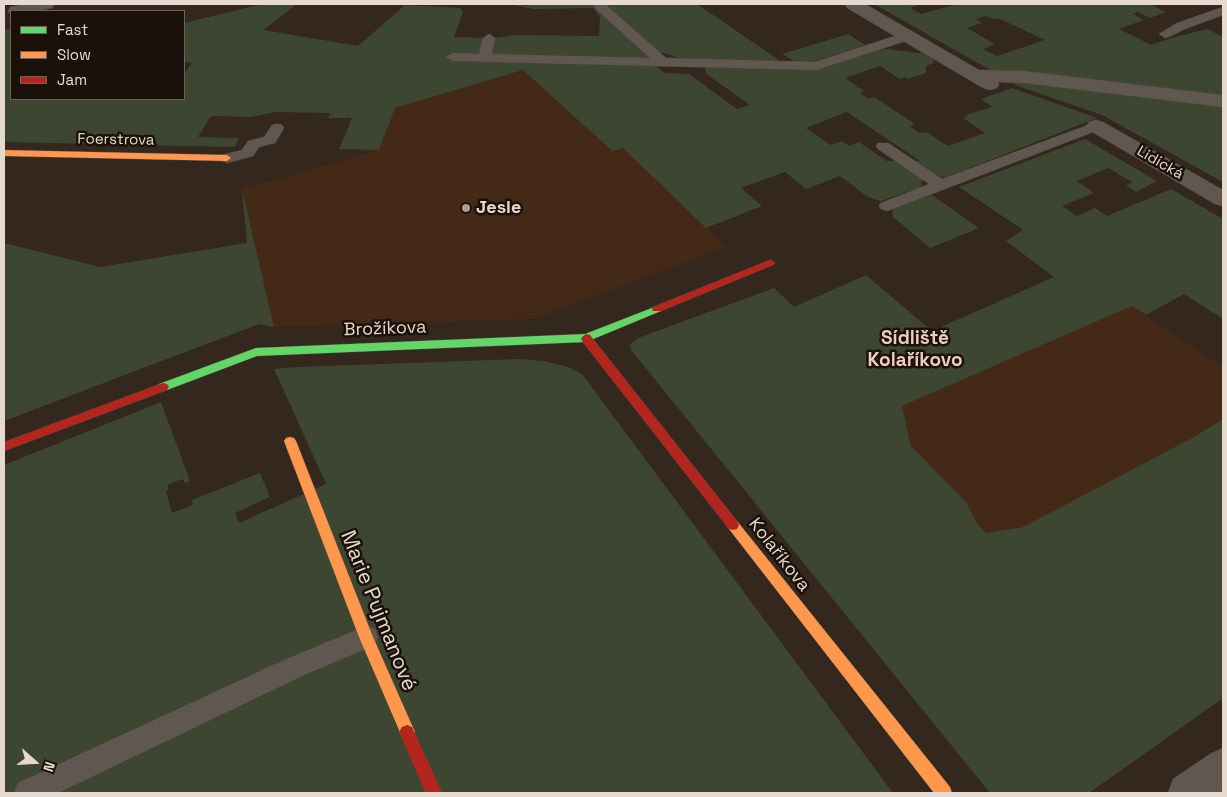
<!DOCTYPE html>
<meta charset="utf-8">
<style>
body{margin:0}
#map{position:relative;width:1227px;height:797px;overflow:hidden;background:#34271e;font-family:"Space Grotesk",sans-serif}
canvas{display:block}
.frame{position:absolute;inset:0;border:5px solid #e8d9cf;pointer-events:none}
.legend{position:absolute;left:10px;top:10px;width:175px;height:90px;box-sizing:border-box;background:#1b110b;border:1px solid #6d6159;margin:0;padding:6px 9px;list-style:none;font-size:15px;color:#e8d9cf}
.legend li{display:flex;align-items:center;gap:10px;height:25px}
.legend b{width:25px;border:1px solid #6d6159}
.north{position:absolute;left:10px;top:737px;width:50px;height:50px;-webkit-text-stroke:4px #1b110b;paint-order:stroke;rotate:109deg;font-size:14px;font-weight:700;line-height:20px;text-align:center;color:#e8d9cf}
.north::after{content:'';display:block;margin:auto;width:18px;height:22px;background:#e8d9cf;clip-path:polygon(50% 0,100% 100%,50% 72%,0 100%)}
</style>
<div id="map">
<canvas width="1227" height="797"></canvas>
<div class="frame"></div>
<ul class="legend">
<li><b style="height:6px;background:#63d668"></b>Fast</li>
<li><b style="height:6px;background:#ff974d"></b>Slow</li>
<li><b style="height:6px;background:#b3261e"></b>Jam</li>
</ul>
<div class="north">N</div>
</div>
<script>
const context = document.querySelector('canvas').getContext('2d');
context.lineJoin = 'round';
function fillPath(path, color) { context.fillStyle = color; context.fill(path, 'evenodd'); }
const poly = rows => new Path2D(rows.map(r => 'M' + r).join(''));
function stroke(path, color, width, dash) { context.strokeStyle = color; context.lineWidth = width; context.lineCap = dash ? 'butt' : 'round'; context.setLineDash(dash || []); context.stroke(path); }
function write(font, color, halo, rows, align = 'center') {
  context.font = font + ' "Space Grotesk",sans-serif'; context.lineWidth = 5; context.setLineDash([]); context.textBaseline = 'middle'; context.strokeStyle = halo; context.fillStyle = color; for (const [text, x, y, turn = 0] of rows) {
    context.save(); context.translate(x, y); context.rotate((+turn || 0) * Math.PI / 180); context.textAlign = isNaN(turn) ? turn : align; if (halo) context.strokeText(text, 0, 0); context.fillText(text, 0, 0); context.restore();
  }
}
const built = poly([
 [523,70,611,151,623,148,726,247,533,319,274,327,242,189,379,150,395,108],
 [1132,306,1223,368,1223,419,1192,438,1023,527,986,533,978,525,966,502,911,446,902,406]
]);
const green = poly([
 [262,4,297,4,263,30,358,46,405,5,460,8,463,12,454,37,494,38,517,35,599,36,600,17,593,8,533,9,510,4,527,6,529,4,697,4,779,60,774,62,682,59,664,53,644,51,644,53,664,73,689,74,737,109,750,105,706,74,705,67,804,69,878,50,887,49,926,54,931,56,934,63,926,66,926,73,908,79,905,77,900,79,880,66,845,78,864,91,860,93,869,99,874,97,915,124,910,126,920,133,926,132,948,146,985,133,963,118,968,117,966,115,992,107,981,99,1012,88,1097,118,972,167,945,177,934,176,922,181,921,187,881,201,868,197,840,176,806,189,785,172,741,188,762,206,706,228,623,148,612,151,523,70,395,108,379,150,339,149,352,118,328,118,330,113,275,112,251,117,211,116,198,137,239,138,235,147,4,142,4,30,11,29,11,99,184,99,184,74,192,63,184,62,184,23],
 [847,112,920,161,887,161,859,142,849,146,842,141,831,145,806,128],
 [874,4,921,4,910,8,921,14,957,4,1149,4,1166,12,1150,18,1138,12,1133,14,1144,20,1119,29,1151,45,1172,38,1207,29,1223,37,1223,97,990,70],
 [986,16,993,19,998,18,1045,40,997,56,983,49,995,44,967,28,982,23,976,19],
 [848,34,865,45,809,63,796,62,782,54],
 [1023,79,1223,103,1223,182,1102,115,1018,86,1006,80],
 [1085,139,1157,181,1136,192,1126,186,1132,182,1108,168,1077,181,1094,193,1062,206,1077,216,1095,208,1107,216,1171,189,1223,219,1223,319,1184,294,1146,315,1132,306,902,406,911,446,966,502,978,525,986,533,1023,527,1192,438,1223,419,1223,698,1089,793,990,793,631,350,630,344,638,338,774,288,794,307,866,275,932,331,1054,277,1006,241,1023,230,959,187],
 [242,189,274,327,259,324,4,421,4,243,100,267,247,243],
 [932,195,979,228,930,248,893,217,892,211,896,208],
 [520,359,543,361,568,367,582,374,893,793,4,793,4,465,161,402,190,481,185,483,183,479,167,485,169,489,166,491,172,513,193,505,192,500,260,473,270,497,235,513,239,523,326,484,274,369,297,367]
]);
const lane = poly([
 [595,4,605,4,666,58,815,62,904,33,912,33,914,36,912,39,816,70,453,61,446,57,453,53,479,54,483,38,489,34,495,38,492,54,650,58,596,9,594,6,595,4],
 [1223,7,1223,15,1185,29,1169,37,1165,38,1159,34,1177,23,1223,7],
 [1096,122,1101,123,1103,126,1101,129,893,209,887,211,881,209,879,206,881,203,929,184,878,149,876,146,878,143,888,143,942,179,1096,122],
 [277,124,282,125,284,128,275,143,259,147,253,156,227,163,222,161,219,158,222,155,242,150,248,141,264,137,272,125,277,124],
 [366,626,375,629,378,637,375,645,302,676,58,793,14,793,18,783,284,660,366,626]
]);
const street = poly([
 [26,4,54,4,52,8,36,11,11,11,11,15,8,11,10,7,26,4],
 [845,4,865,4,979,70,1024,71,1223,95,1223,107,1024,83,998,82,999,84,997,88,990,90,983,88,847,8,845,4],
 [1096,120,1103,122,1223,190,1223,206,1215,204,1089,130,1086,126,1089,122,1096,120],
 [1223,748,1223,790,1219,793,1168,793,1173,779,1210,754,1223,748]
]);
const fast = poly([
 [657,306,661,307,662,309,661,311,586,342,257,356,167,390,159,390,157,387,159,384,256,348,585,334,657,306]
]);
const slow = poly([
 [4,150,227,155,231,158,227,161,4,156,4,150],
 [290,437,294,438,296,441,373,637,415,732,412,737,407,739,402,737,359,637,284,441,286,438,290,437],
 [733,520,737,521,950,787,952,793,934,793,729,529,727,525,729,521,733,520]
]);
const jam = poly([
 [770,260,773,261,775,263,773,265,661,311,653,311,652,309,653,307,770,260],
 [586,334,590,335,737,521,739,525,737,529,733,530,729,529,582,341,581,338,586,334],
 [163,383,167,384,169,387,167,390,4,451,4,442,163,383],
 [407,725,412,727,442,793,426,793,399,732,402,727,407,725]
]);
const markers = [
 [466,208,5,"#a99b91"]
];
const farStreetnames = [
 ["Foerstrova",116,140,1],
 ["Lidická",1160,163,30]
];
const poiNames = [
 ["Jesle",476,208]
];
const streetNames = [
 ["Brožíkova",385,329,-2],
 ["Kolaříkova",779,555,52]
];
const neighbourhoodNames = [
 ["Sídliště",915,339],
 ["Kolaříkovo",915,361]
];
const nearStreetnames = [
 ["Marie Pujmanové",378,611,68]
];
fillPath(built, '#442917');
fillPath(green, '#3d4631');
stroke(lane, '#50453d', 1);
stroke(street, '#50453d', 1);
stroke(fast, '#50453d', 1);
stroke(slow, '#50453d', 1);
stroke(jam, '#50453d', 1);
fillPath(lane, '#615751');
fillPath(street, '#615751');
fillPath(fast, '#63d668');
fillPath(slow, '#ff974d');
fillPath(jam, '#b3261e');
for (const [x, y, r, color] of markers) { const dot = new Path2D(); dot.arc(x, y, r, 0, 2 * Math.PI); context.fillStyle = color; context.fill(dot); stroke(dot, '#1b110b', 2); }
write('15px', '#e8d9cf', '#1b110b', farStreetnames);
write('bold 18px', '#e8d9cf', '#1b110b', poiNames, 'left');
write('18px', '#e8d9cf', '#1b110b', streetNames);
write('bold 19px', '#eccebb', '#1b110b', neighbourhoodNames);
write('21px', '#e8d9cf', '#1b110b', nearStreetnames);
</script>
